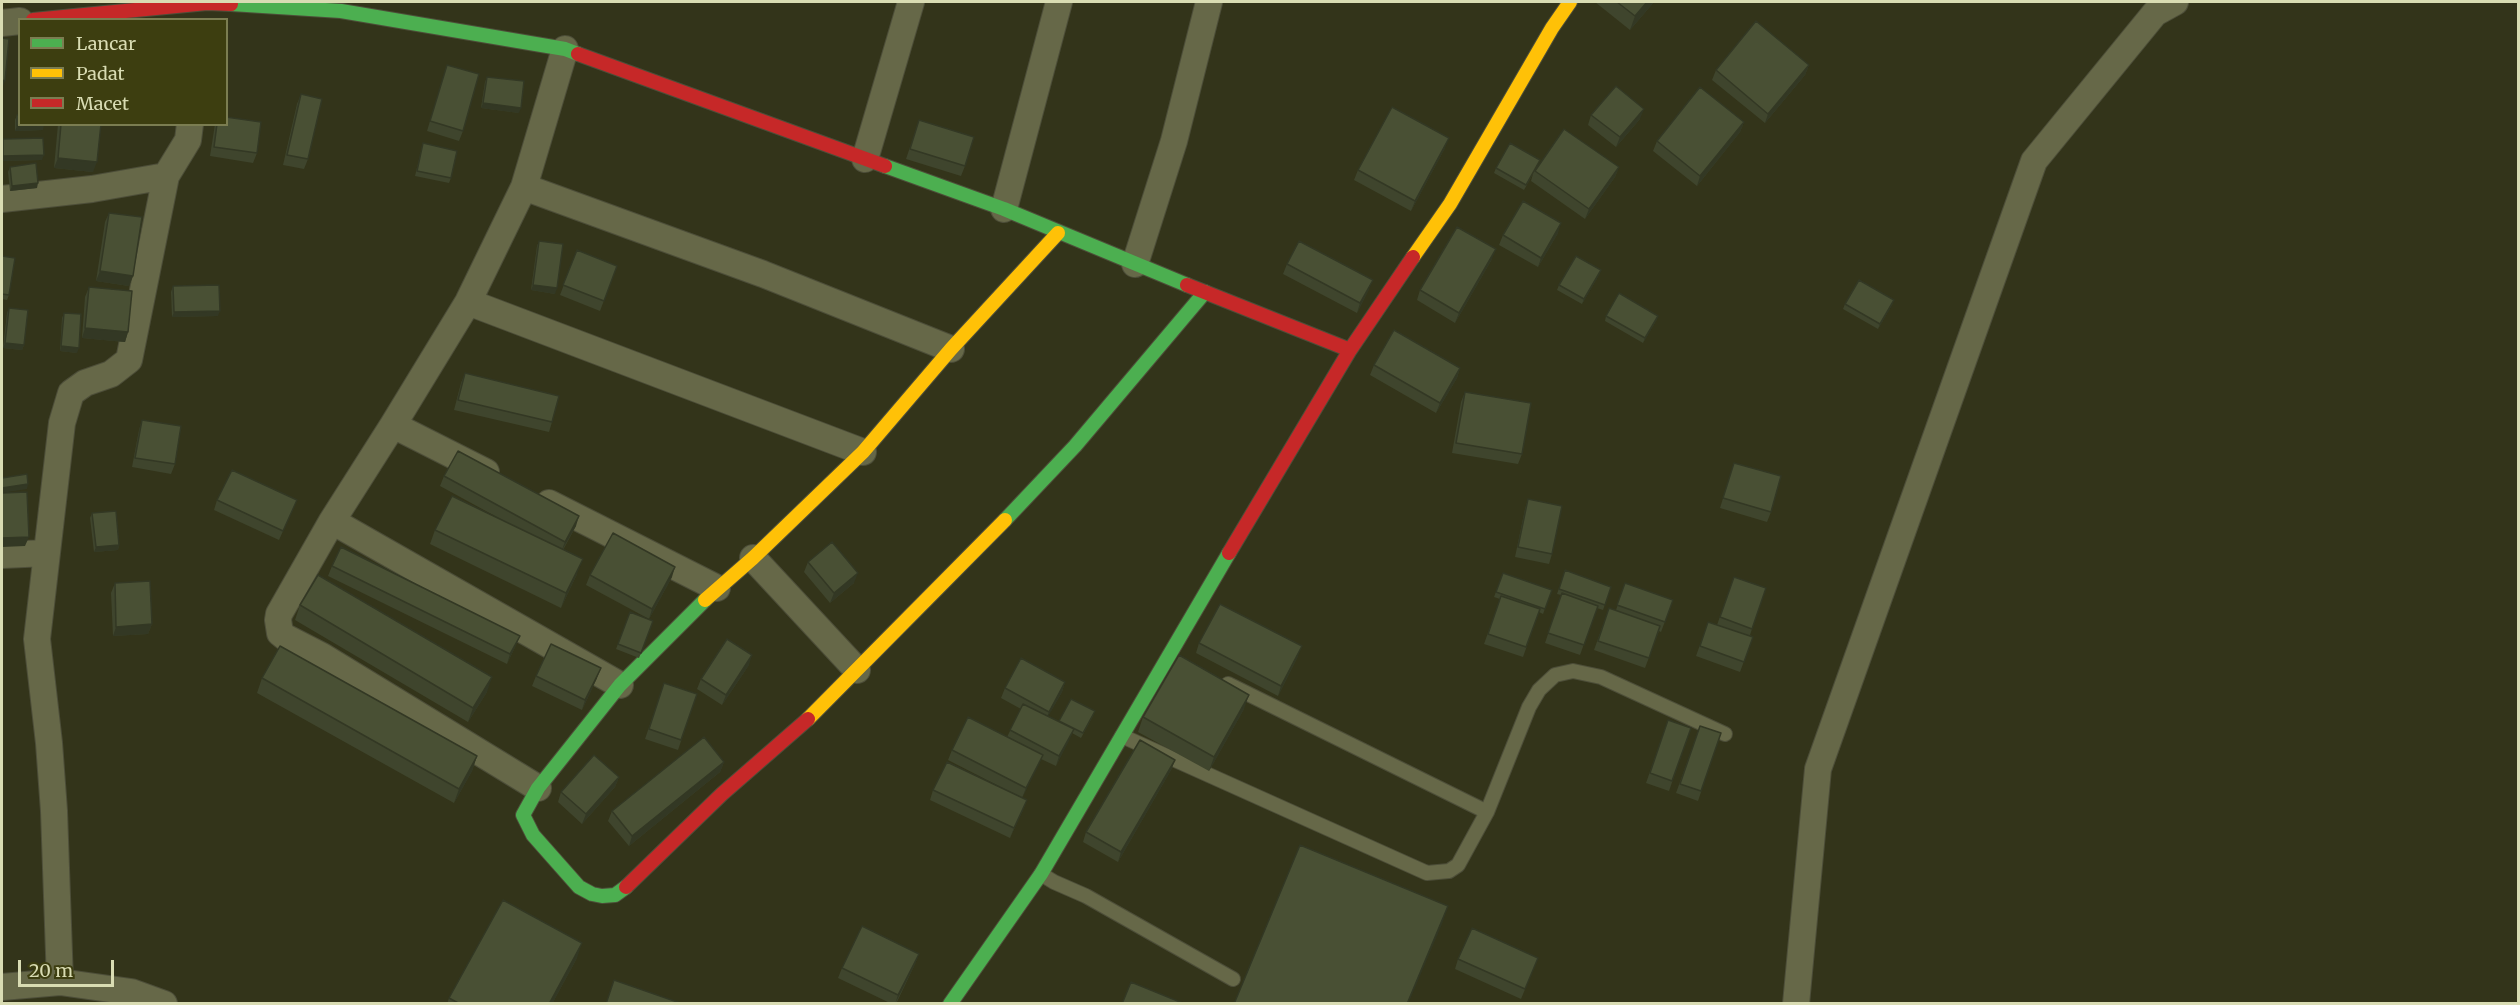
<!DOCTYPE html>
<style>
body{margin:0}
#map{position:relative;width:2520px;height:1005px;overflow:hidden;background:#33341a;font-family:Merriweather,serif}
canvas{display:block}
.frame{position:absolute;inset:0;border:3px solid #d9dcb3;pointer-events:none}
.legend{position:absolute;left:18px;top:18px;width:210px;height:108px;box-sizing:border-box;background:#3d3e10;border:2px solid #7b7d51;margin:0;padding:8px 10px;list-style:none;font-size:18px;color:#d9dcb3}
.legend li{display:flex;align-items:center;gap:12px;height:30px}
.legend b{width:30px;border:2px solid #7b7d51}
.scale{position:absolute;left:18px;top:960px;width:96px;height:27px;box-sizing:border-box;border:3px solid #d9dcb3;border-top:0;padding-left:8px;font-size:18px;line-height:21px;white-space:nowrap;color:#d9dcb3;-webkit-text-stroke:4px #3d3e10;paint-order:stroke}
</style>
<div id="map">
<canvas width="2520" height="1005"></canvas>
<div class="frame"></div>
<ul class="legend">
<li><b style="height:8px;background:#4caf50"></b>Lancar</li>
<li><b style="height:8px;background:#ffc107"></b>Padat</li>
<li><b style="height:8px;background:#c62828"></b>Macet</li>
</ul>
<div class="scale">20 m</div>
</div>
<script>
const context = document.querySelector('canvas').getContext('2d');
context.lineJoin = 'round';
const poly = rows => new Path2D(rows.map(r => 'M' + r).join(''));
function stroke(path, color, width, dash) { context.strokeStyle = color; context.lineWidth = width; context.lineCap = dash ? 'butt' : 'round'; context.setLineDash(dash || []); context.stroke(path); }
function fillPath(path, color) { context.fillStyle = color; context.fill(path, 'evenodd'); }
const lane = poly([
 [1228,684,1487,812],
 [1122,736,1427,873,1449,871,1458,865,1487,812,1529,707,1539,690,1555,675,1573,671,1601,677,1725,734],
 [1041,874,1054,882,1086,896,1233,979]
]);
const street = poly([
 [2,23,20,21],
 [865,159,911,2],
 [524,187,763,274,951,349],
 [2,199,92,189,166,176,188,140,190,124],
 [1004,209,1059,2],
 [1135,264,1174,141,1209,2],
 [468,302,863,452],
 [393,425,486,472],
 [549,503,717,588],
 [332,521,620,685],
 [2,555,47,553],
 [753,558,857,670],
 [538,788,322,656,285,637,280,633,278,620,279,614,332,521,393,425,468,302,524,187,565,49],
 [2,987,60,982],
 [164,1004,131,992,60,982,54,811,49,743,37,639,62,423,71,393,85,383,111,374,129,360,166,176],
 [1796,1004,1818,769,2034,161,2155,13,2175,2]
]);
const fast = poly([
 [231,4,341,11,565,49,578,54],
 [885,166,1004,209,1187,285],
 [1005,520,1075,446,1205,292],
 [626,887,615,895,602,896,592,894,579,887,533,835,523,815,538,788,620,685,705,600],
 [950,1004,1041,874,1229,553]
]);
const slow = poly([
 [1413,257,1450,204,1552,28,1570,2],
 [705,600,753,558,863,452,951,349,1058,233],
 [808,719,1005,520]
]);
const jam = poly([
 [33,20,207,3,231,4],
 [578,54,885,166],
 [1187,285,1350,350],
 [1229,553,1350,350,1413,257],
 [626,887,722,794,808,719]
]);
const wall = poly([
 [1595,2,1654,2,1630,30],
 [447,65,463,131,459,141,427,131],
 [1809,65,1805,75,1765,123,1712,80,1716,70],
 [487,77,519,113,481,108,485,82],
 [301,94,308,159,304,169,283,165,297,104],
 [17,115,43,130,15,131,15,120],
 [1591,115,1640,119,1616,147,1588,125],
 [919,120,965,166,961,176,906,159],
 [1744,122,1740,132,1697,186,1653,151,1657,141],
 [58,124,101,124,93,172,54,168],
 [215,124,226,124,257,153,253,163,210,156],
 [3,139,42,160,2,161,2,143],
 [423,143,451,178,449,183,415,176],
 [1445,148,1411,211,1354,180,1358,170],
 [1538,166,1619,167,1615,177,1585,219,1531,181,1533,174,1524,190,1494,173,1496,168],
 [10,167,37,188,10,191,8,172],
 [109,213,133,276,129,286,96,281,105,222],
 [1558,233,1538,267,1499,245,1503,235],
 [539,241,555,294,531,290,537,246],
 [577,250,617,266,600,311,560,295],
 [2,256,9,295,7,300,2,299],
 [1492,259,1455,323,1417,300,1420,290],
 [1287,264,1369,289,1357,313,1283,274],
 [1601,270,1599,275,1582,304,1557,290,1559,285],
 [173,286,218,316,172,317,171,292],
 [89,287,128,332,125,342,82,338,85,297],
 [1894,300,1892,305,1878,329,1843,309,1845,304],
 [9,308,24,345,22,350,3,348,7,313],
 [64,313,77,353,60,351,62,318],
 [1606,316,1658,316,1656,321,1643,343,1605,321],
 [1374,365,1460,368,1457,378,1436,413,1370,375],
 [465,373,552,422,549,432,454,410,461,383],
 [1465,392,1522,454,1518,464,1452,453,1461,402],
 [142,420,175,464,171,474,132,467,139,430],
 [1734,463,1771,512,1767,522,1720,508],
 [444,476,576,526,563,550,577,574,561,608,430,544,435,530,506,522,440,486],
 [1528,499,1552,554,1549,564,1515,557,1525,509],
 [217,500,297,500,279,540,214,510],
 [92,513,119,545,118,550,94,552,90,518],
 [808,562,854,583,830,603,804,572],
 [332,566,520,636,516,645,507,664,328,576],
 [1565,570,1611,587,1603,610,1597,608,1580,655,1545,643,1561,595,1557,594],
 [1503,573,1552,590,1543,614,1539,612,1523,657,1484,644,1500,599,1494,597],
 [590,575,672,577,649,619,586,585],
 [1734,577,1752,629,1750,635,1753,637,1740,672,1696,656,1708,622,1717,625],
 [115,583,152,624,148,634,113,636,111,593],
 [1625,583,1673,600,1661,632,1659,631,1645,668,1594,650,1609,608,1616,610],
 [300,605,487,692,468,722,295,620],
 [630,612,653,621,639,658,616,649],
 [1199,643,1298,656,1278,696,1196,653],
 [749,665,722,705,697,689,701,679],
 [536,676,597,678,582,710,532,686],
 [262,678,477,756,472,771,454,803,257,693],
 [1065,682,1062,692,1048,716,1059,722,1071,699,1093,716,1081,738,1072,733,1056,766,1041,759,1022,798,948,760,952,750,1007,737,1021,709,1001,698,1005,688],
 [664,683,697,694,678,750,645,739],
 [1244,709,1209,771,1138,732,1143,717],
 [1668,720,1691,728,1669,791,1646,783],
 [1700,726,1721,733,1698,801,1676,793],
 [1175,760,1171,770,1118,862,1083,842,1086,832],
 [724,762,720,772,629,846,608,821,612,811],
 [619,777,615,787,582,824,558,802,561,792],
 [933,790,1027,800,1023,810,1010,838,930,800],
 [919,954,915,964,896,1004,892,1004,838,978,842,968],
 [577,958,552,1004,447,1004,449,998],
 [1538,958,1521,999,1455,969,1458,959]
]);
const shadedWall = poly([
 [1647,2,1654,2,1630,30,1635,16],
 [1809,65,1805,75,1765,123,1768,114],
 [2,80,5,81,2,89],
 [483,103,521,108,519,113,481,108],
 [1644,109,1640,119,1616,147,1620,137],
 [1744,122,1740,132,1697,186,1700,176],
 [44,125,43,130,15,131,17,126],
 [1449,138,1445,148,1411,211,1415,201],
 [44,155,42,160,2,161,3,156],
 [58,158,97,162,93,172,54,168],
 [1619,167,1615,177,1585,219,1589,209],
 [38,183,37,188,10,191,12,186],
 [1561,223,1558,233,1538,267,1541,258],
 [1496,249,1492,259,1455,323,1459,313],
 [1601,270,1599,275,1582,304,1584,299],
 [100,271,133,276,129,286,96,281],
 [1373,280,1369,289,1357,313,1360,303],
 [533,285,557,288,555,294,531,290],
 [1894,300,1892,305,1878,329,1880,324],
 [220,311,218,316,172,317,174,312],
 [1658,316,1656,321,1643,343,1645,338],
 [85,328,128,332,125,342,82,338],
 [5,343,24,345,22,350,3,348],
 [61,346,79,348,77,353,60,351],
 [1460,368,1457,378,1436,413,1440,403],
 [28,484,27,489,2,493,2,488],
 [579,516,576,526,561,552,565,542],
 [29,537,25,546,2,547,2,538],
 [119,545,118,550,94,552,96,547],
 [583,559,577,574,561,608,566,593],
 [675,567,672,577,649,619,652,609],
 [858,573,854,583,830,603,834,593],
 [152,624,148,634,113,636,116,627],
 [520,636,516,645,507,664,510,654],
 [1302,646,1298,656,1278,696,1281,686],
 [752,655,749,665,722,705,726,695],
 [601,668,597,678,582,710,585,700],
 [492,677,487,692,468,722,473,708],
 [1065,682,1062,692,1045,722,1049,712],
 [1249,695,1244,709,1209,771,1214,757],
 [1074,729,1070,739,1056,766,1059,756],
 [1043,755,1039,765,1022,798,1026,788],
 [477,756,472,771,454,803,459,789],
 [1175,760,1171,770,1118,862,1121,852],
 [724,762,720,772,629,846,632,836],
 [619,777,615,787,582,824,586,814],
 [1027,800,1023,810,1010,838,1014,828],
 [1448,906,1442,924,1408,1004,1407,1004],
 [582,943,577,958,552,1004,549,1004],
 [919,954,915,964,895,1004,898,995]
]);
const building = poly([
 [1617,2,1647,2,1635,16,1617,2],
 [1756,21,1809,65,1768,114,1716,70,1756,21],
 [2,38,9,39,5,81,2,80,2,38],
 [447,65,479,74,463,131,430,121,447,65],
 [487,77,524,81,521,108,483,103,487,77],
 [1616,86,1644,109,1620,137,1591,115,1616,86],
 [1700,87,1744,122,1700,176,1657,141,1700,87],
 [301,94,322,99,308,159,287,155,301,94],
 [1392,107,1449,138,1415,201,1358,170,1392,107],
 [17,115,20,115,20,124,44,124,44,125,17,126,17,115],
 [226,117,261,122,257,153,214,147,217,124,226,124,226,117],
 [919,120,974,137,965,166,910,149,919,120],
 [61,124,101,124,97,162,58,158,61,124],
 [1564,129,1619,167,1589,209,1535,171,1564,129],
 [43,138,44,155,3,156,3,139,43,138],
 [423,143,457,151,451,178,417,171,423,143],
 [1510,143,1540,160,1526,185,1496,168,1510,143],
 [36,163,38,183,12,186,10,167,36,163],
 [1523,201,1561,223,1541,258,1503,235,1523,201],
 [109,213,142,217,133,276,100,271,109,213],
 [1457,227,1496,249,1459,313,1420,290,1457,227],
 [539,241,563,244,557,288,533,285,539,241],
 [1299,241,1373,280,1360,303,1287,264,1299,241],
 [577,250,617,266,604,301,563,285,577,250],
 [2,256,15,258,9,295,2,294,2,256],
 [1576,256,1601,270,1584,299,1559,285,1576,256],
 [1859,280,1894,300,1880,324,1845,304,1859,280],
 [219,285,220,311,174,312,173,286,219,285],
 [89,287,132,291,128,332,85,328,89,287],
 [1619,293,1658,316,1645,338,1606,316,1619,293],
 [9,308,28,310,24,345,5,343,9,308],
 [64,313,81,314,79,348,61,346,64,313],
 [1394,330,1460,368,1440,403,1374,365,1394,330],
 [465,373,559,396,552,422,458,400,465,373],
 [1465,392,1531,403,1522,454,1456,443,1465,392],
 [142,420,181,426,175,464,135,458,142,420],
 [458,451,579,516,565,542,444,476,458,451],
 [1734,463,1781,476,1771,512,1723,498,1734,463],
 [232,470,297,500,283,531,217,500,232,470],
 [27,474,28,484,2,488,2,478,27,474],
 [27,492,29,537,2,538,2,493,27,492],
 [452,496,583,559,566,593,435,530,452,496],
 [1528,499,1562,506,1552,554,1518,547,1528,499],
 [116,511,119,545,96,547,92,513,116,511],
 [613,533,675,567,652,609,590,575,613,533],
 [832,542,858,573,834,593,808,562,832,542],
 [341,547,520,636,510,654,332,566,341,547],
 [1565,570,1611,587,1605,605,1559,589,1565,570],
 [1503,573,1552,590,1545,609,1496,592,1503,573],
 [318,575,492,677,473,708,300,605,318,575],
 [1734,577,1766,588,1752,629,1720,617,1734,577],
 [150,581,152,624,116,627,115,583,150,581],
 [1625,583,1673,600,1665,622,1617,605,1625,583],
 [1562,593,1598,606,1584,645,1548,633,1562,593],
 [1501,596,1540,609,1526,647,1488,634,1501,596],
 [1220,604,1302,646,1281,686,1199,643,1220,604],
 [1609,608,1660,626,1649,658,1598,641,1609,608],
 [630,612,653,621,641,653,618,644,630,612],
 [1708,622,1753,637,1744,662,1700,646,1708,622],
 [727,639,752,655,726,695,701,679,727,639],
 [551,644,601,668,585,700,536,676,551,644],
 [280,646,477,756,459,789,262,678,280,646],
 [1179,655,1249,695,1214,757,1143,717,1179,655],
 [1021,658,1065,682,1049,712,1005,688,1021,658],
 [664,683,697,694,681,740,649,729,664,683],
 [1071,699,1095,711,1083,733,1059,721,1071,699],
 [1023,704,1074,729,1059,756,1010,730,1023,704],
 [968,717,1043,755,1026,788,952,750,968,717],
 [1668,720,1691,728,1672,781,1650,773,1668,720],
 [1700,726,1721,733,1701,791,1680,784,1700,726],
 [704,737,724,762,632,836,612,811,704,737],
 [1140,740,1175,760,1121,852,1086,832,1140,740],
 [594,755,619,777,586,814,561,792,594,755],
 [947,762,1027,800,1014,828,933,790,947,762],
 [1300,845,1448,906,1407,1004,1234,1004,1300,845],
 [503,900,582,943,549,1004,460,1004,449,998,503,900],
 [862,926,919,954,898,995,842,968,862,926],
 [1472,928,1538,958,1525,989,1458,959,1472,928],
 [614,980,683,1004,606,1004,614,980],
 [1131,982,1185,1004,1122,1004,1131,982]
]);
stroke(lane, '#4d4e39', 16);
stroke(street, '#4d4e39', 28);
stroke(fast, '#4d4e39', 16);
stroke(slow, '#4d4e39', 16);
stroke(jam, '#4d4e39', 16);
stroke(lane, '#666848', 14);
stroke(street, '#666848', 26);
stroke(fast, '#4caf50', 14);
stroke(slow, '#ffc107', 14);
stroke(jam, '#c62828', 14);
fillPath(wall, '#3f452d');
fillPath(shadedWall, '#333824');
fillPath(building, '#495034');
stroke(building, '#333824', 1.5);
</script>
